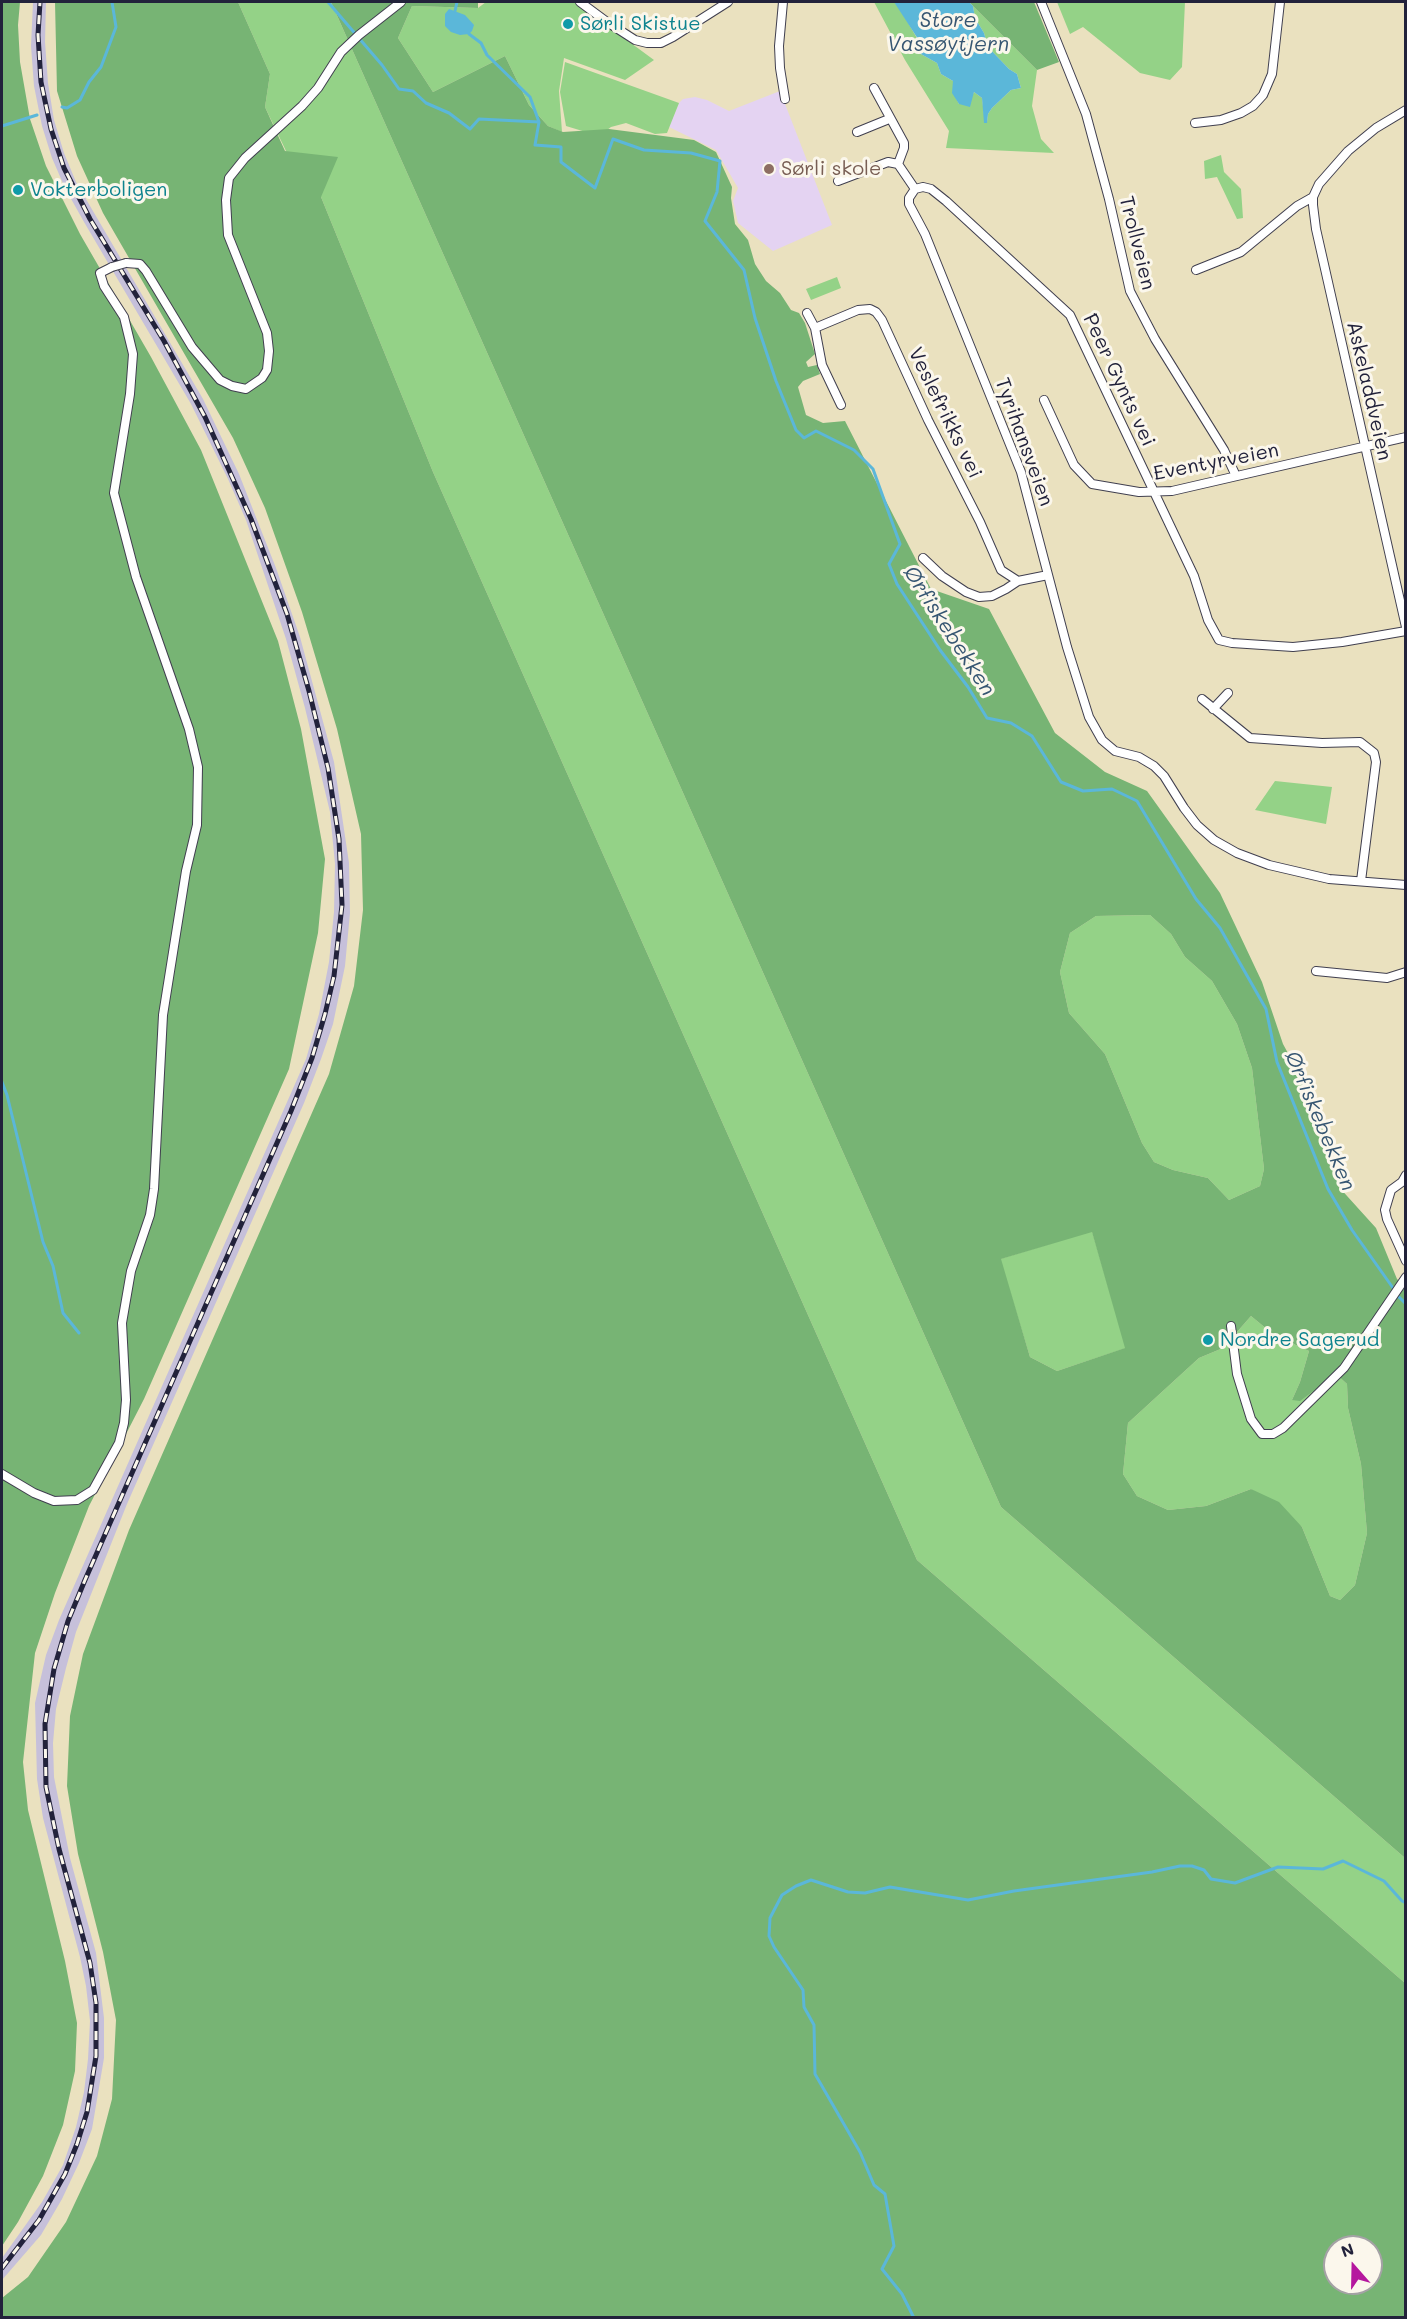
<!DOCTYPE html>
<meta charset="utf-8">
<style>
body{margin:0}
#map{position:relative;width:1407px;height:2319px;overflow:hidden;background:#eae1bf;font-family:Mali,sans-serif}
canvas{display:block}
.frame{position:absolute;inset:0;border:3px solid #22223b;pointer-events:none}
.north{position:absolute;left:1323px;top:2235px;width:60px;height:60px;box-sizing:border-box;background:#fbf7ec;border:2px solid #a4a2a5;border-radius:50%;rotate:340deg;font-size:16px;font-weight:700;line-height:24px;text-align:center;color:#22223b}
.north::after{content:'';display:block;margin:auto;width:21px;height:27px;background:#b5179e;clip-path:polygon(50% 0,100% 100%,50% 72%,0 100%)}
</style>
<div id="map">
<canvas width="1407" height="2319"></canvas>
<div class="frame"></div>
<div class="north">N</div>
</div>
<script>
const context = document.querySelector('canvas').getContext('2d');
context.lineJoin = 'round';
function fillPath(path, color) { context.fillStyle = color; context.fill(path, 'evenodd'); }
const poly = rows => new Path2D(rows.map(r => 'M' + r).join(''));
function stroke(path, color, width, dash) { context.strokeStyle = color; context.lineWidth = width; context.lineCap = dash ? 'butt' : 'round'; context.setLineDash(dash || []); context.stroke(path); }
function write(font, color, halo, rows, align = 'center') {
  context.font = font + ' Mali,sans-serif'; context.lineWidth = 6; context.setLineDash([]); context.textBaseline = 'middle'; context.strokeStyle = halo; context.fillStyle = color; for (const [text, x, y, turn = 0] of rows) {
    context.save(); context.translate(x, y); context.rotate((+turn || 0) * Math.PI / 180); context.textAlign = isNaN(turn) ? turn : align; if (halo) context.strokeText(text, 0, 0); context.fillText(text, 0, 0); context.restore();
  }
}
const built = poly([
 [780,91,832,225,773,251,738,223,733,201,738,188,716,150,669,127,679,103,683,99,695,97,707,100,729,111]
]);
const industrial = poly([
 [33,2,46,2,45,42,48,83,54,120,64,153,76,182,203,399,239,474,276,568,300,637,334,762,349,863,350,913,345,966,333,1024,321,1059,304,1103,127,1504,76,1632,66,1668,56,1709,53,1743,54,1777,70,1858,96,1953,104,2018,104,2058,92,2129,79,2163,62,2199,41,2235,2,2280,2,2258,42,2202,63,2165,76,2127,84,2092,88,2059,90,2021,86,1986,80,1957,43,1818,37,1779,35,1703,46,1655,59,1620,306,1059,319,1014,329,962,334,912,335,864,330,812,305,708,286,639,246,520,228,479,191,404,84,222,65,188,52,158,42,126,34,86,31,46]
]);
const green = poly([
 [238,2,331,2,1001,1507,1405,1858,1405,1983,917,1560,433,472,321,197,286,151,265,107,270,74],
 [486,2,575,2,654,60,625,80,564,58,559,91,562,132,548,126,529,105,505,56,433,92,398,38,412,6,478,8],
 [874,2,894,2,899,7,918,40,919,53,937,63,941,74,953,81,955,96,959,104,970,101,974,92,982,98,985,123,987,122,988,114,992,108,1011,90,1021,88,1017,74,1009,69,988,47,984,33,975,18,973,6,1037,70,1032,106,1041,139,1054,153,946,148,949,131,905,60],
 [1057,2,1185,2,1182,67,1170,80,1140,73,1083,27,1070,34],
 [565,62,679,103,667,133,655,134,626,123,611,127,599,136,566,126,560,92],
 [1221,155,1224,172,1241,189,1243,218,1237,219,1217,177,1205,179,1204,161],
 [837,277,841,288,811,300,806,289],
 [1275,781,1332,787,1326,824,1255,810],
 [1150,915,1171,934,1185,957,1212,981,1237,1024,1252,1068,1264,1169,1260,1186,1229,1200,1208,1178,1173,1170,1154,1162,1142,1143,1105,1054,1069,1013,1060,972,1070,933,1096,916],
 [1092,1231,1126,1348,1057,1371,1030,1357,1000,1259],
 [1251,1316,1274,1335,1309,1351,1300,1382,1292,1400,1336,1374,1347,1384,1348,1408,1361,1464,1367,1533,1355,1585,1340,1600,1330,1596,1302,1527,1251,1489,1206,1506,1168,1510,1137,1496,1123,1474,1128,1423,1199,1358,1223,1348]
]);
const forest = poly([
 [2,2,20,2,18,25,20,62,30,119,46,166,80,234,151,357,201,450,278,641,301,729,325,859,318,933,289,1069,144,1399,89,1506,55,1593,35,1653,23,1762,28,1810,65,1961,77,2023,75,2071,63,2125,43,2176,18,2222,2,2246],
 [55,2,238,2,270,74,265,107,285,151,338,157,321,197,433,472,917,1560,1405,1983,1405,2317,2,2318,2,2298,28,2277,66,2222,97,2156,112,2099,116,2020,103,1952,78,1854,67,1786,70,1716,83,1654,129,1530,329,1074,354,986,363,910,361,834,337,729,302,612,265,508,233,438,103,213,77,156,57,91],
 [1335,2247,1371,2247,1371,2283,1335,2283],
 [331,2,478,2,478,8,412,6,398,38,433,92,505,56,529,105,548,126,563,132,609,129,694,140,716,152,732,187,731,198,735,224,748,240,755,264,766,281,780,293,791,310,799,313,805,323,815,354,806,362,808,367,817,365,820,374,803,381,798,387,806,415,823,423,845,421,931,589,989,609,1055,733,1105,772,1147,791,1220,893,1262,982,1283,1044,1327,1125,1338,1186,1376,1228,1397,1279,1405,1286,1405,1858,1001,1507],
 [1150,915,1171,934,1185,957,1212,981,1237,1024,1252,1068,1264,1169,1260,1186,1229,1200,1208,1178,1173,1170,1154,1162,1142,1143,1105,1054,1069,1013,1060,972,1070,933,1096,916],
 [1092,1232,1125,1348,1057,1371,1030,1357,1001,1259],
 [1251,1316,1274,1335,1309,1351,1300,1382,1292,1400,1300,1401,1336,1374,1347,1384,1348,1408,1361,1464,1367,1533,1355,1585,1340,1600,1330,1596,1302,1527,1279,1502,1251,1489,1206,1506,1168,1510,1137,1496,1123,1474,1128,1423,1199,1358,1223,1348],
 [969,2,1034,2,1059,62,1037,70]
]);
const water = poly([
 [894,2,969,2,973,6,975,18,984,33,988,47,1009,69,1017,74,1021,88,1011,90,992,108,988,114,987,123,984,123,982,98,974,92,970,107,959,104,952,93,953,81,941,74,937,63,919,53,918,39],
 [449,9,465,15,474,25,472,31,469,34,460,35,451,32,445,26,445,14]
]);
const stream = poly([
 [328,2,382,65,399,89,413,91,426,103,449,113,470,129,479,119,539,122,535,145,561,147,561,162,595,188,613,139,644,150,691,153,720,161,717,192,705,221,744,270,755,318,776,381,796,430,804,438,816,431,854,450,873,469,900,544,889,564,897,584,940,650,968,687,987,718,1011,723,1032,736,1061,782,1083,791,1112,789,1137,801,1196,899,1220,928,1266,1009,1277,1062,1328,1189,1352,1230,1393,1288],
 [455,11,457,2],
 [469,34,481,43,487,55,530,97,539,122],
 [62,107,67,108,80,100,89,82,101,67,116,27,112,2],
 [2,126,37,115],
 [2,1082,7,1095,43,1242,53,1266,63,1313,79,1333],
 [1399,1297,1406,1304],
 [914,2318,902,2294,882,2269,894,2246,885,2194,874,2185,860,2152,815,2074,814,2025,804,2007,803,1990,774,1947,769,1936,770,1918,782,1895,796,1886,811,1880,848,1892,865,1893,890,1887,968,1900,1014,1891,1152,1872,1180,1866,1192,1866,1204,1870,1211,1879,1235,1883,1278,1867,1323,1869,1343,1861,1384,1881,1402,1901,1406,1903]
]);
const street = poly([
 [580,2,607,22,635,40,647,43,661,43,673,37,728,2],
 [783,2,779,46,780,68,785,99],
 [1041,2,1086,114,1109,199,1130,291,1155,339,1224,450,1236,476],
 [874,88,904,143,904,148,898,164],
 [1406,110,1376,128,1348,151,1319,184,1313,197,1313,205,1316,229,1406,627],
 [1195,123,1221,120,1241,113,1253,106,1263,95,1272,74,1280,2],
 [857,132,889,119],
 [838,181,888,162,898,164,915,189],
 [915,189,909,198,909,204,925,234,1021,472,1067,647,1089,717,1102,740,1115,751,1139,757,1154,766,1164,776,1184,808,1197,825,1214,840,1237,853,1269,865,1329,879,1406,885],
 [915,189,923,187,931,189,946,201,1070,315,1194,576,1208,620,1219,640,1232,643,1293,647,1342,642,1406,631],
 [126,263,140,264,146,271,192,347,220,380,232,386,246,389,262,378,267,370,269,351,267,333,228,235,226,200,229,178,245,158,302,106,318,88,341,52,359,35,401,2],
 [1196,270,1241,252,1297,206,1313,197],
 [807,313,815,328,822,365,841,405],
 [815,328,858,310,870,309,876,312,882,320,928,420,980,522,1001,570,1018,581,1048,575],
 [1044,400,1074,465,1092,484,1139,492,1172,491,1406,437],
 [923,558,942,576,966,592,979,597,992,596,1006,589,1018,581],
 [1202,699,1250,738,1322,743,1360,742,1374,753,1376,762,1361,881],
 [1213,709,1228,693],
 [1316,971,1387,978,1406,972],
 [1406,1175,1402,1182,1391,1190,1385,1210,1387,1219,1406,1261],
 [1231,1326,1237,1374,1251,1419,1262,1434,1273,1434,1283,1428,1344,1368,1406,1277],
 [2,1474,34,1493,54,1501,77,1500,93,1490,119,1443,124,1423,126,1400,122,1323,131,1271,150,1215,154,1189,163,1015,186,871,197,825,198,767,189,729,136,577,114,493,130,394,133,354,124,317,104,286,100,273,112,267]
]);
const rail = poly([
 [2,2268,39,2220,65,2174,77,2144,87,2112,96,2056,96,2003,90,1963,59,1849,46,1787,45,1724,54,1669,68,1621,85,1580,291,1111,312,1058,325,1014,334,976,342,905,339,839,328,768,309,691,287,614,251,519,205,417,164,341,90,219,64,168,51,129,41,82,38,35,40,2]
]);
const streetBridge = poly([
 [112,267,126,263]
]);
const markers = [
 [568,24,6,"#0f9aa8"],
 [769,169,6,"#8d6e63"],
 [18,190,6,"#0f9aa8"],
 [1208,1340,6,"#0f9aa8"]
];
const cultureNames = [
 ["Sørli Skistue",580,24],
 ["Vokterboligen",30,190],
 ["Nordre Sagerud",1220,1340]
];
const educationNames = [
 ["Sørli skole",781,169]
];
const streetNames = [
 ["Trollveien",1137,243,76],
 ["Peer Gynts vei",1119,380,65],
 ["Askeladdveien",1369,391,77],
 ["Veslefrikks vei",945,413,64],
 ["Tyrihansveien",1024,442,70],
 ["Eventyrveien",1216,462,-11]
];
const waterNames = [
 ["Store",948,21],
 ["Vassøytjern",948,45],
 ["Ørfiskebekken",949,631,57],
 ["Ørfiskebekken",1320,1121,67]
];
fillPath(built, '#e4d3f2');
fillPath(industrial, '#c6c0da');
fillPath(green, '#94d287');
fillPath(forest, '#77b474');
fillPath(water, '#5bb7d9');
stroke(stream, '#5bb7d9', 3);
stroke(street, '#403f4f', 10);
stroke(street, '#fff', 8);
stroke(rail, '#22223b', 5);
stroke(rail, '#fbf7ec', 3, [9]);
stroke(streetBridge, '#403f4f', 10, []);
stroke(streetBridge, '#fff', 8);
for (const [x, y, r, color] of markers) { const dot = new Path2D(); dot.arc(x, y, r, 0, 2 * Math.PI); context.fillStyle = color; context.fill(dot); stroke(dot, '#fbf7ec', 2); }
write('20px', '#0d838f', '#fbf7ec', cultureNames, 'left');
write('20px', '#785e54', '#fbf7ec', educationNames, 'left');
write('20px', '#22223b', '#fbf7ec', streetNames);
write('italic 21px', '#365672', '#fbf7ec', waterNames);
</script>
